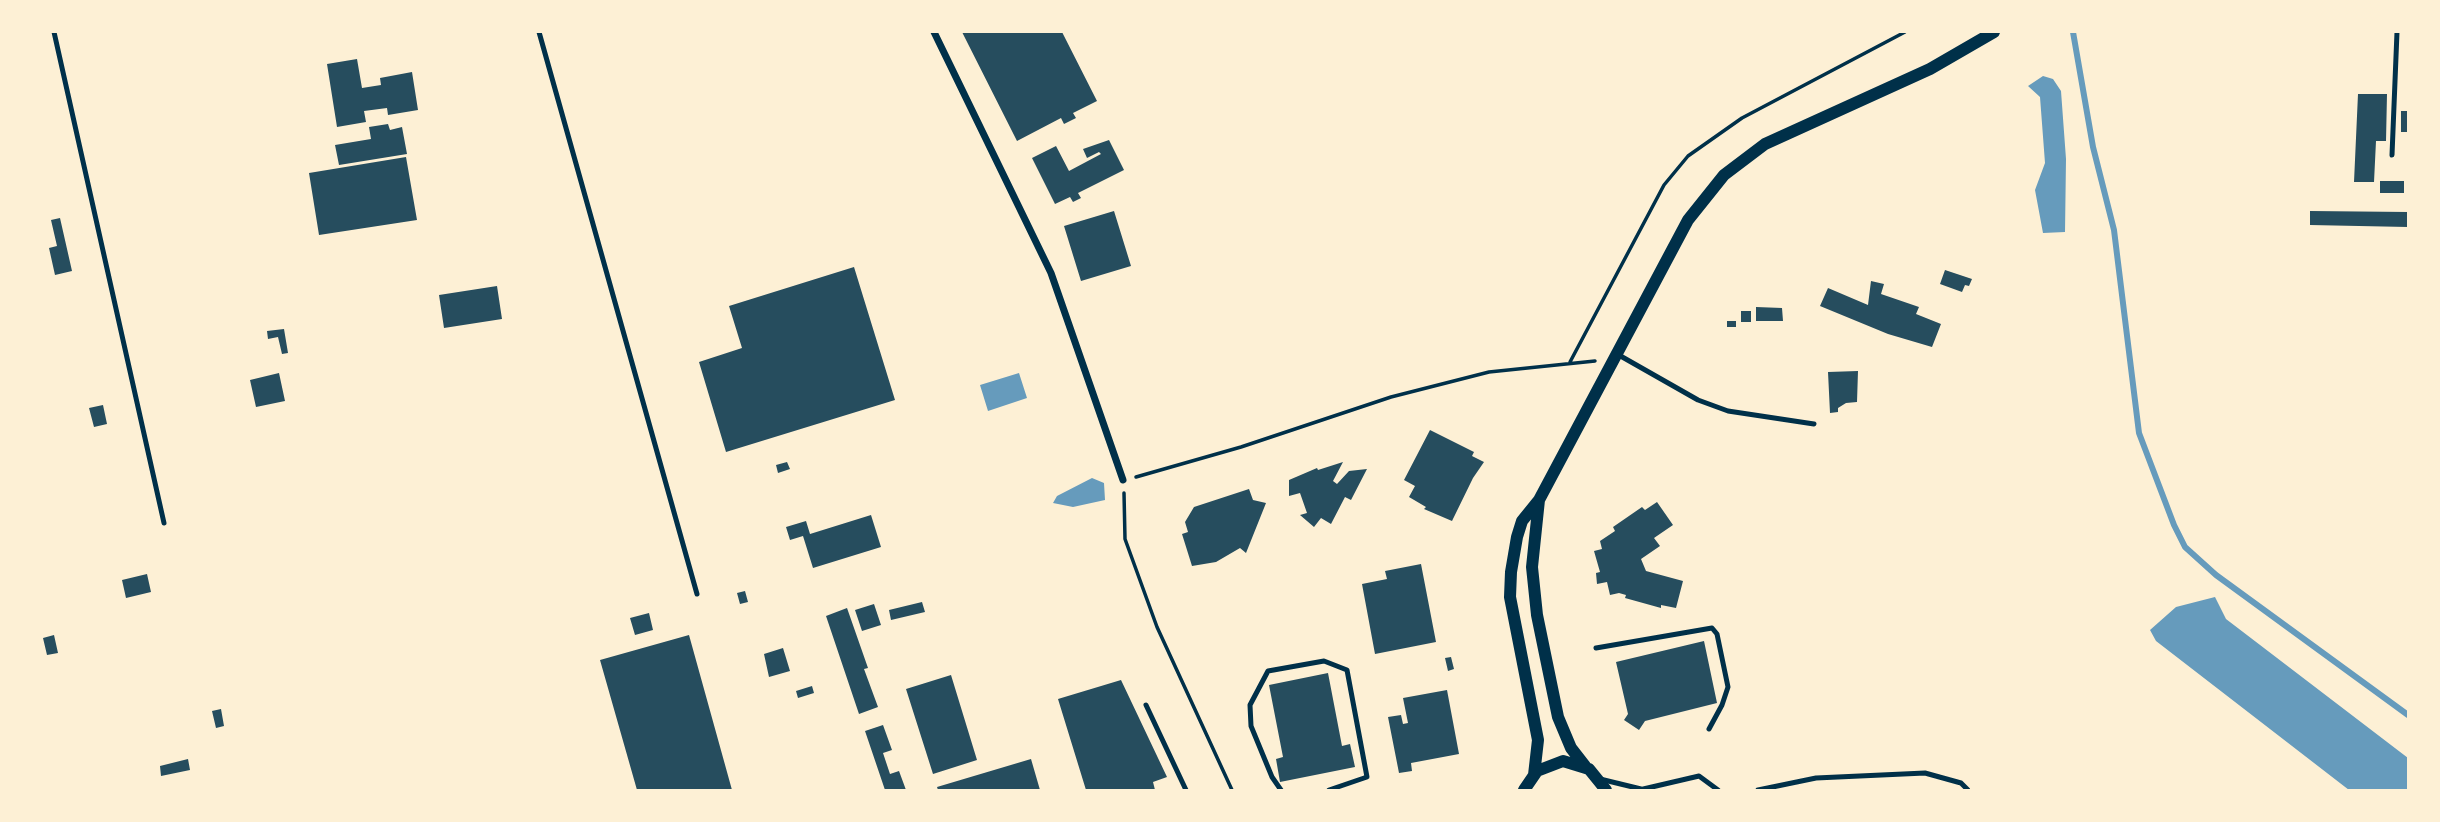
<!DOCTYPE html>
<style>
body{margin:0}
#map{position:relative;width:2440px;height:822px;overflow:hidden;background:#fdf0d5;font-family:Lato,sans-serif}
canvas{display:block}
.frame{position:absolute;inset:0;border:33px solid #fdf0d5;pointer-events:none}
</style>
<div id="map">
<canvas width="2440" height="822"></canvas>
<div class="frame"></div>
</div>
<script>
const context = document.querySelector('canvas').getContext('2d');
context.lineJoin = 'round';
function fillPath(path, color) { context.fillStyle = color; context.fill(path, 'evenodd'); }
const poly = rows => new Path2D(rows.map(r => 'M' + r).join(''));
function stroke(path, color, width, dash) { context.strokeStyle = color; context.lineWidth = width; context.lineCap = dash ? 'butt' : 'round'; context.setLineDash(dash || []); context.stroke(path); }
const water = poly([
 [2043,76,2053,79,2061,91,2066,159,2065,232,2043,233,2035,190,2045,163,2040,97,2028,86],
 [1019,373,1027,398,988,411,980,385],
 [1092,478,1104,483,1105,500,1073,507,1053,503,1057,496],
 [2215,597,2226,619,2408,758,2408,790,2349,790,2156,641,2150,630,2176,607]
]);
const stream = poly([
 [2073,32,2093,147,2114,230,2139,433,2174,525,2185,547,2216,575,2408,715]
]);
const building = poly([
 [962,32,1062,32,1097,101,1073,113,1076,118,1064,124,1061,118,1017,141],
 [357,59,362,88,381,85,380,78,412,72,418,110,388,115,387,108,364,111,366,122,337,127,327,64],
 [2358,94,2387,94,2386,141,2376,141,2374,182,2354,182],
 [2401,111,2408,111,2408,132,2401,132],
 [388,124,390,130,402,127,407,154,339,165,335,145,371,139,369,127],
 [1109,140,1124,170,1078,193,1081,198,1073,202,1070,197,1055,204,1032,158,1056,146,1069,171,1101,154,1099,152,1087,158,1083,149],
 [406,157,417,220,319,235,309,173],
 [2380,181,2404,181,2404,193,2380,193],
 [1114,211,1131,266,1081,281,1064,226],
 [2310,211,2408,212,2408,227,2310,225],
 [60,218,72,271,55,275,49,248,57,246,51,220],
 [854,267,895,400,726,452,699,362,742,348,729,306],
 [1945,270,1972,279,1969,286,1965,285,1962,292,1940,284],
 [1871,281,1884,284,1881,294,1919,307,1916,314,1941,324,1932,347,1888,334,1820,306,1828,288,1868,305],
 [497,286,502,319,444,328,439,295],
 [1756,307,1782,308,1783,321,1756,321],
 [1741,311,1751,311,1751,322,1741,322],
 [1727,321,1736,321,1736,327,1727,327],
 [284,329,288,353,282,354,278,337,268,339,267,331],
 [1858,371,1857,402,1846,403,1838,408,1838,412,1830,413,1828,372],
 [279,373,285,401,256,407,250,380],
 [103,405,107,424,94,427,89,408],
 [1430,430,1474,452,1472,456,1484,462,1473,478,1452,521,1424,509,1426,507,1409,497,1415,486,1404,480],
 [787,462,790,469,778,473,776,465],
 [1343,462,1333,481,1337,484,1349,471,1367,469,1351,500,1345,497,1331,524,1321,518,1314,527,1300,515,1307,513,1300,493,1289,496,1289,480,1317,468,1318,470],
 [1249,489,1253,500,1266,503,1246,553,1240,548,1216,562,1192,566,1182,534,1188,532,1185,522,1194,507],
 [1657,502,1673,525,1654,538,1660,546,1641,559,1646,571,1683,581,1676,608,1661,605,1661,608,1625,598,1626,595,1619,593,1610,595,1607,582,1597,584,1596,573,1600,572,1594,551,1602,549,1600,541,1615,531,1613,527,1642,507,1645,510],
 [871,515,881,547,813,568,803,536,790,540,786,527,806,521,810,534],
 [1421,564,1436,642,1375,654,1362,584,1387,579,1385,571],
 [147,574,151,592,126,598,122,580],
 [745,591,748,602,740,604,737,593],
 [922,602,925,612,891,620,889,610],
 [874,604,881,625,862,631,855,610],
 [847,608,868,668,864,669,878,707,859,714,826,616],
 [649,613,653,630,635,635,630,618],
 [54,635,58,653,47,655,43,638],
 [689,635,732,790,637,790,600,660],
 [1704,641,1717,703,1645,721,1639,730,1624,720,1628,714,1616,662],
 [783,648,790,671,769,677,764,654],
 [1451,657,1454,669,1448,671,1445,658],
 [1328,673,1342,746,1350,744,1355,767,1280,782,1276,759,1283,757,1269,685],
 [951,675,977,760,933,774,906,689],
 [1121,680,1167,777,1153,782,1155,790,1086,790,1058,699],
 [812,686,814,693,798,698,796,691],
 [1447,690,1459,754,1411,763,1412,771,1399,773,1388,717,1401,715,1403,724,1408,723,1403,698],
 [221,709,224,726,216,728,212,711],
 [883,725,892,750,883,753,890,774,899,771,906,790,885,790,865,731],
 [188,759,190,770,161,776,160,766],
 [1031,759,1040,790,938,790,937,787]
]);
const path = poly([
 [1570,362,1664,185,1688,156,1742,118,1905,32],
 [1136,477,1241,447,1391,397,1489,372,1595,361],
 [1124,493,1125,539,1157,627,1232,790]
]);
const service = poly([
 [54,32,164,523],
 [539,32,697,594],
 [2392,155,2397,32],
 [1617,354,1698,400,1728,411,1814,424],
 [1596,648,1712,628,1717,634,1728,687,1722,705,1709,729],
 [1146,705,1186,790],
 [1600,779,1641,789],
 [1281,790,1272,777,1251,726,1250,705,1268,671,1324,661,1347,670,1367,777,1329,790],
 [1639,790,1699,776,1718,790],
 [1758,790,1816,778,1925,773,1961,783,1968,790]
]);
const minor = poly([
 [934,32,1051,273,1123,480]
]);
const tertiary = poly([
 [1539,500,1532,567,1537,615,1558,717,1571,748,1585,766],
 [1534,775,1538,740,1510,597,1511,572,1517,537,1522,521,1539,500,1688,220,1724,175,1765,144,1930,69,1994,32],
 [1524,790,1537,771,1563,761,1589,769,1606,790]
]);
fillPath(water, '#669bbc');
stroke(stream, '#669bbc', 6);
fillPath(building, '#264d5e');
stroke(path, '#003049', 3.5);
stroke(service, '#003049', 5);
stroke(minor, '#003049', 7);
stroke(tertiary, '#003049', 12);
</script>
